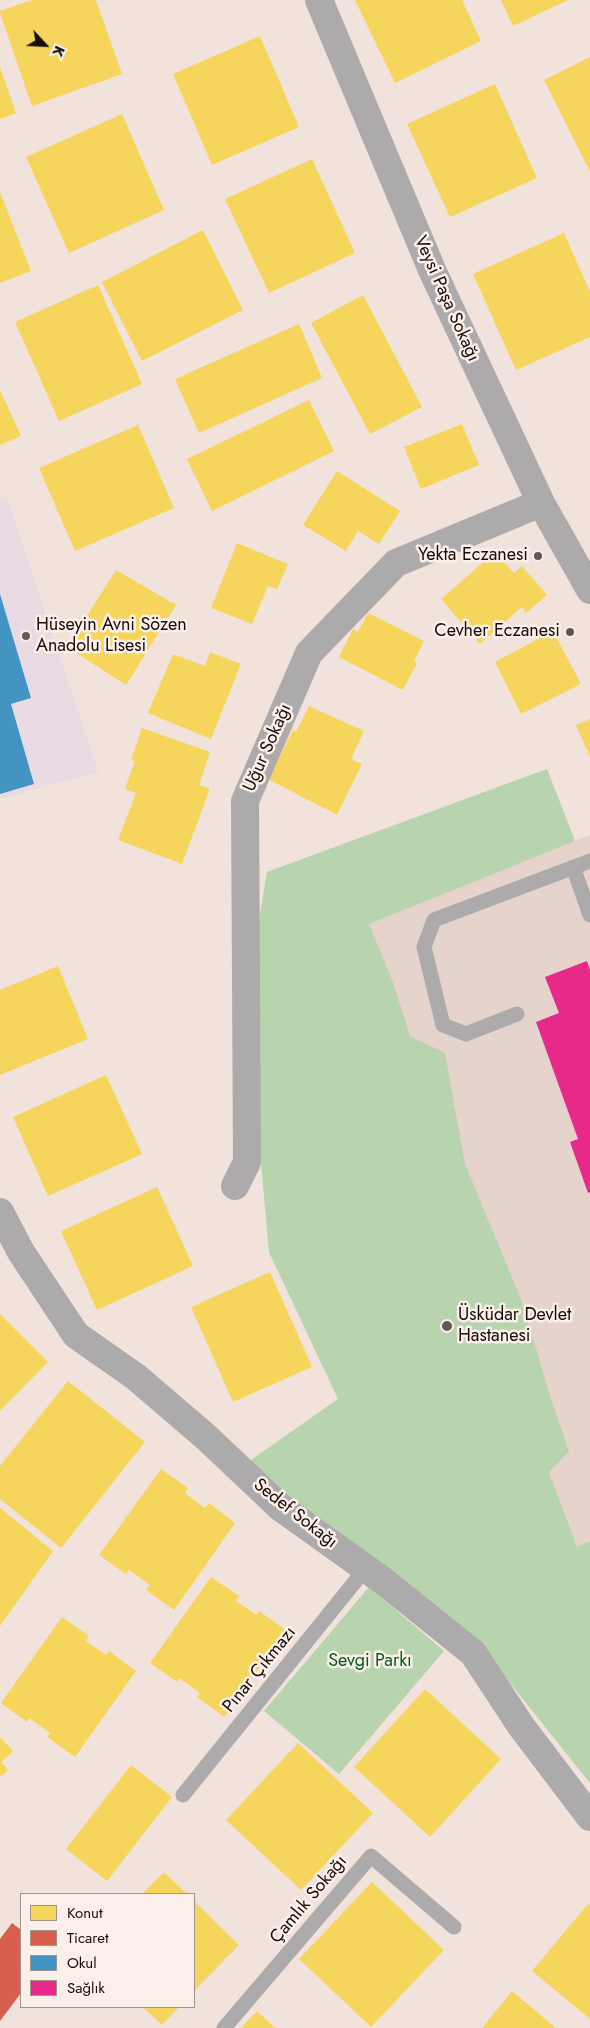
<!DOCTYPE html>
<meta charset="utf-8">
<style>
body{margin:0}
#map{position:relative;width:590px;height:2028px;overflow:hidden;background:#f1e2db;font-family:Jost,sans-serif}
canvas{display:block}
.legend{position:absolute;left:20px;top:1893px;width:175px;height:115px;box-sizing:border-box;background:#fbefea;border:1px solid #9f9590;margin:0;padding:6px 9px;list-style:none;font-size:15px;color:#160d09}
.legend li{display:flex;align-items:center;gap:10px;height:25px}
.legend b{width:25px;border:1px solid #9f9590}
.north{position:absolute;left:20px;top:20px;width:50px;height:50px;-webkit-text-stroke:4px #fbefea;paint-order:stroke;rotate:115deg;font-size:14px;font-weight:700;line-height:20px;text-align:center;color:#160d09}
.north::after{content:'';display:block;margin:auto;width:18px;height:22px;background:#160d09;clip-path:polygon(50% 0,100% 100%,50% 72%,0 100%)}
</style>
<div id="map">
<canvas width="590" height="2028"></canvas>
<ul class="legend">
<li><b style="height:14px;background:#f6d55c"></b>Konut</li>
<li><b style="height:14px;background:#d6604d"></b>Ticaret</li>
<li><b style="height:14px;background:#4393c3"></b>Okul</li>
<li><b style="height:14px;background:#e7298a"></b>Sağlık</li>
</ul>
<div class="north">K</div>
</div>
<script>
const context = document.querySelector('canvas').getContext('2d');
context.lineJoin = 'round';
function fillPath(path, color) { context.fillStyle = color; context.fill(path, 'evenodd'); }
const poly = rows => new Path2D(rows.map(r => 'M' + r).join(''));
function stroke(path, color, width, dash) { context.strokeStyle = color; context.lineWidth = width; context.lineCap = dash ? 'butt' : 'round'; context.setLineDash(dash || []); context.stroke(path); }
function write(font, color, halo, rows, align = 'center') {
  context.font = font + ' Jost,sans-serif'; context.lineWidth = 5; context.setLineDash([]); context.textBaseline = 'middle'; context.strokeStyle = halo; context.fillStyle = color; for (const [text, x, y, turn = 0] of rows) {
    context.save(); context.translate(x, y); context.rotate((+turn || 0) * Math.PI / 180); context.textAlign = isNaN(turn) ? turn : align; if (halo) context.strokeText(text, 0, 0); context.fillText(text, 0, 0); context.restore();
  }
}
const education = poly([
 [7,498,98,772,0,799,0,500]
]);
const medical = poly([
 [547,769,575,841,590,835,590,1783,482,1648,244,1465,338,1399,269,1252,267,872]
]);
const green = poly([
 [547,769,575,841,369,924,393,982,410,1036,445,1053,465,1164,523,1304,550,1396,569,1451,549,1472,577,1547,590,1541,590,1783,482,1648,244,1465,338,1399,269,1252,246,997,267,872],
 [369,1587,444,1651,339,1774,264,1711]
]);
const homes = poly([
 [32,0,96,0,122,74,32,106,0,13,0,11],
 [355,0,462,0,481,41,395,83],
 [501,0,568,0,513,26],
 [260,36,299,127,212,165,173,74],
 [590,57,590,172,544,80],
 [0,67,16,113,0,119],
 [495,84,537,178,450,217,407,124],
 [122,114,164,210,69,253,26,157],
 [312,159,355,253,269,293,225,199],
 [0,192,31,271,0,283],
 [203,230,243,310,142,361,102,282],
 [564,233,590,292,590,337,516,370,473,274],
 [98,285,142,384,59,421,15,322],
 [363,295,422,407,370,434,311,323],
 [299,324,322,378,199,433,175,379],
 [0,390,21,436,0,445],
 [309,400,334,451,212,511,187,459],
 [462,424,479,465,421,489,404,447],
 [138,425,174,508,75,551,39,468],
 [337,471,400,511,379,544,358,531,346,551,303,525],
 [237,543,288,564,277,589,268,586,252,624,211,608],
 [495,552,514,573,522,566,547,595,526,613,522,607,480,644,441,599],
 [116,570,176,605,126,685,67,647],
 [368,613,424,641,414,661,417,663,403,690,339,657,353,629,358,632],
 [553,631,581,684,521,714,495,662],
 [210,652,241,664,211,739,148,713,173,654,205,666],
 [309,706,364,731,351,759,362,764,337,815,268,779,293,730,296,732],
 [590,719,590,757,576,725],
 [142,728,210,752,199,785,210,789,182,864,118,840,136,793,125,789,135,761,131,760],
 [58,966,88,1039,0,1075,0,990],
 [106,1075,142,1154,48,1196,13,1117],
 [157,1187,193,1266,97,1310,61,1231],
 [270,1272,312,1367,233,1402,191,1307],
 [0,1314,48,1362,0,1411],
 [68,1381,145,1442,61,1548,0,1499,0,1466],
 [161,1469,188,1488,185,1493,205,1508,209,1503,235,1523,174,1610,146,1590,150,1585,129,1570,126,1574,99,1555],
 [0,1508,53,1551,0,1626],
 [211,1577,239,1596,236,1601,256,1615,259,1611,286,1630,224,1717,197,1697,200,1693,179,1678,177,1682,150,1663],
 [62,1617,89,1636,86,1641,106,1655,109,1651,136,1671,75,1757,47,1737,50,1733,29,1718,27,1722,1,1703],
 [425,1689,501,1759,430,1837,354,1767],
 [0,1737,13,1751,1,1762,8,1770,0,1777],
 [298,1743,373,1813,301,1890,226,1820],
 [131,1765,172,1797,107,1881,66,1849],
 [164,1872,187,1894,142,1894],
 [372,1882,444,1950,371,2027,299,1959],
 [194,1901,239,1945,194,1991],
 [588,1904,590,1905,590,2019,532,1971],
 [512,1991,556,2028,482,2028],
 [143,2007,179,2007,162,2025],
 [257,2011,275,2028,241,2028]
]);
const shops = poly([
 [12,1923,21,1930,21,1993,0,2021,0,1939]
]);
const schools = poly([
 [0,594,31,698,11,704,34,784,0,794]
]);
const health = poly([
 [587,961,590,970,590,1192,588,1193,570,1142,578,1139,536,1022,559,1013,545,977]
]);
const lane = poly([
 [573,867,590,915],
 [517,1014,466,1034,443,1025,424,947,434,920,590,861],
 [183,1795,366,1568],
 [224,2028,371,1856,454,1927]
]);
const street = poly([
 [319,0,432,270,541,503,590,590],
 [235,1186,247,1162,245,801,309,653,396,563,541,503],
 [0,1212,21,1252,76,1335,136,1377,206,1437,280,1507,382,1580,473,1653,521,1726,590,1817]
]);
const markers = [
 [538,556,5,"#635852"],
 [570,632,5,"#635852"],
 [26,636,5,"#635852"],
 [447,1326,6,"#635852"]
];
const streetNames = [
 ["Veysi Paşa Sokağı",446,299,66],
 ["Uğur Sokağı",268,748,-66],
 ["Sedef Sokağı",295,1514,38],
 ["Pınar Çıkmazı",260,1670,-51],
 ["Çamlık Sokağı",309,1900,-50]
];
const poiNames = [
 ["Yekta Eczanesi",528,556],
 ["Hüseyin Avni Sözen",36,626,"left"],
 ["Anadolu Lisesi",36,647,"left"],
 ["Cevher Eczanesi",560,632],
 ["Üsküdar Devlet",458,1316,"left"],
 ["Hastanesi",458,1337,"left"]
];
const parkNames = [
 ["Sevgi Parkı",370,1662]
];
fillPath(education, '#e9dbe3');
fillPath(medical, '#e6d3cc');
fillPath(green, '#b7d4af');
fillPath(homes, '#f6d55c');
fillPath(shops, '#d6604d');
fillPath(schools, '#4393c3');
fillPath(health, '#e7298a');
stroke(lane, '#adaaab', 15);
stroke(street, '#adaaab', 28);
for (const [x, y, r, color] of markers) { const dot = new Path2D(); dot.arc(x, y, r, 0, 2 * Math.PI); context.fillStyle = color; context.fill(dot); stroke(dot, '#fbefea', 2); }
write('18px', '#160d09', '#fbefea', streetNames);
write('18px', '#160d09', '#fbefea', poiNames, 'right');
write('18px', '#035d18', '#fbefea', parkNames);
</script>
